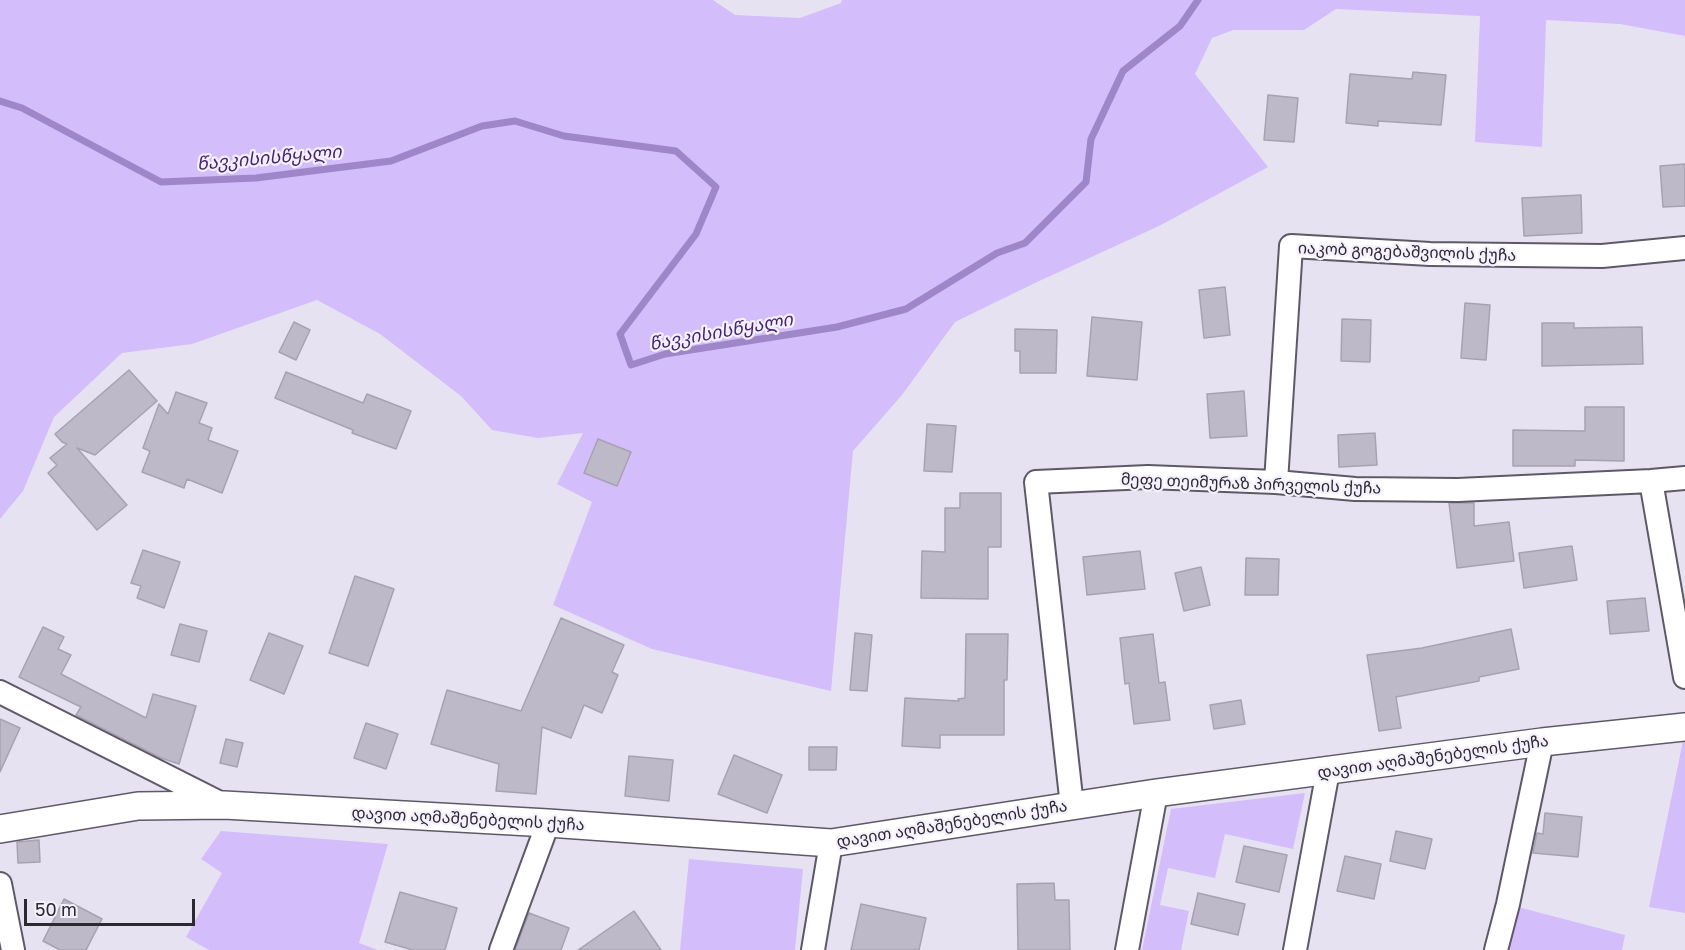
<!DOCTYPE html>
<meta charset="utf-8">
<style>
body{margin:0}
#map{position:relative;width:1685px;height:950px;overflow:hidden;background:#e7e2f2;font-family:"Golos Text",sans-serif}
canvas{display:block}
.scale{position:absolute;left:24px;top:899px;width:171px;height:27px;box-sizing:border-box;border:3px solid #2b2a30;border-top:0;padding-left:8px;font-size:18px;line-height:21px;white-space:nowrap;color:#2b2a30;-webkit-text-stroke:4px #f4f0fd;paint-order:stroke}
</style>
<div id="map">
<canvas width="1685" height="950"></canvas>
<div class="scale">50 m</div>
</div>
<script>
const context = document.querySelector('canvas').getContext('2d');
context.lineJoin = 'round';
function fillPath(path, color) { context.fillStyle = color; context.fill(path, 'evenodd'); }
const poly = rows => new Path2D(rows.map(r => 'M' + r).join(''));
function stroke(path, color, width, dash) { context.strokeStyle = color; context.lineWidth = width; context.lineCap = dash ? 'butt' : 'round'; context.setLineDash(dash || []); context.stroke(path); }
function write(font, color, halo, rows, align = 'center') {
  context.font = font + ' "Golos Text","Noto Sans Georgian",sans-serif'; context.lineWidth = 4.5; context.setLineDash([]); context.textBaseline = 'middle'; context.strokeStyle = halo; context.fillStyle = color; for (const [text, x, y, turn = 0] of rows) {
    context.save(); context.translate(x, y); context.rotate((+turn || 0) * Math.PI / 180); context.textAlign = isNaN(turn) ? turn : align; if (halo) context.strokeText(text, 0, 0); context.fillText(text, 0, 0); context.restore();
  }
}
const green = poly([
 [0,0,713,0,735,15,800,18,841,3,842,0,1685,0,1685,36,1620,24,1546,20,1542,147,1475,142,1480,16,1336,9,1304,30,1233,30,1212,38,1195,74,1268,167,1159,226,1037,282,955,322,902,395,853,451,831,691,652,649,553,605,592,502,557,484,583,433,538,438,492,430,461,396,380,334,317,300,192,344,122,353,54,417,23,491,0,519],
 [1684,736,1685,736,1685,913,1649,907],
 [1305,793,1293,849,1225,834,1215,878,1168,868,1160,905,1189,911,1181,950,1142,950,1171,809],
 [221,831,388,844,359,943,378,950,209,950,186,937,222,873,201,859],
 [689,859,803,869,795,950,680,950],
 [1514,906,1625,935,1622,950,1501,950]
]);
const stream = poly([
 [0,101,22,108,161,182,256,178,391,161,482,126,515,121,564,136,676,151,716,187,696,234,620,334,631,365,665,354,837,327,906,309,997,253,1025,243,1086,182,1091,139,1123,71,1180,26,1198,0]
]);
const building = poly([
 [1413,72,1446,75,1441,125,1378,121,1378,126,1346,123,1350,74,1412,79,1413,72],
 [1268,95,1298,98,1294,142,1264,140,1268,95],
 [1685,164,1685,206,1663,207,1660,166,1685,164],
 [1581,195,1582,233,1524,236,1522,198,1581,195],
 [1225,287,1230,335,1204,338,1199,290,1225,287],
 [1465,303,1490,305,1486,360,1461,358,1465,303],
 [1092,317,1142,322,1137,380,1087,376,1092,317],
 [1342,319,1371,320,1370,362,1341,361,1342,319],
 [294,322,310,330,296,360,279,352,294,322],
 [1542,323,1574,323,1574,328,1642,327,1643,364,1542,366,1542,323],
 [1015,329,1057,330,1056,373,1020,373,1020,351,1015,351,1015,329],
 [129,370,157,401,95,455,77,448,127,505,97,530,48,473,57,465,50,458,67,444,62,442,55,434,129,370],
 [286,372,363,403,367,394,411,411,396,449,352,433,353,430,275,398,286,372],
 [1244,391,1247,436,1210,438,1207,394,1244,391],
 [176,392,207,403,199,423,212,428,208,440,238,451,222,493,187,479,184,488,142,472,150,451,143,448,159,404,168,414,176,392],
 [1585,407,1624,407,1624,461,1575,460,1575,466,1513,466,1513,430,1585,431,1585,407],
 [927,424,956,426,952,472,924,471,927,424],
 [1375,433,1377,465,1339,467,1338,435,1375,433],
 [598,439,631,452,617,486,584,473,598,439],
 [960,493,1001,493,1001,547,988,547,988,599,921,598,922,551,945,552,945,508,960,508,960,493],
 [1449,503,1474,503,1474,526,1509,522,1514,561,1457,568,1449,503],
 [1572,546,1577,580,1524,588,1519,553,1572,546],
 [143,550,180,562,164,608,137,598,141,586,131,583,143,550],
 [1140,551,1145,589,1087,595,1083,557,1140,551],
 [1246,558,1279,559,1278,595,1245,595,1246,558],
 [1201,567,1210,605,1184,611,1175,573,1201,567],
 [355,576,394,589,368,666,329,653,355,576],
 [1645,598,1649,631,1610,634,1607,601,1645,598],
 [561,618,624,645,612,672,618,675,602,713,584,705,571,738,542,727,536,794,496,791,499,764,431,744,447,690,521,711,561,618],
 [180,624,207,631,199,662,171,655,180,624],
 [43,627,64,637,58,649,71,655,61,674,146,718,153,694,196,706,179,764,161,758,76,715,81,707,19,677,43,627],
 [1511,629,1519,669,1479,677,1479,681,1396,697,1401,728,1379,731,1367,655,1422,648,1511,629],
 [269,633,303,646,284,694,250,680,269,633],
 [855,633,872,635,867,691,850,690,855,633],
 [966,634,1008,634,1007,680,1004,680,1004,735,940,735,940,748,902,746,905,698,959,701,958,699,965,698,966,634],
 [1153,634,1159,683,1165,682,1170,720,1134,724,1129,683,1125,684,1120,638,1153,634],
 [1241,700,1245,724,1214,729,1210,705,1241,700],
 [0,719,20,728,0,772,0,719],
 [366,723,398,734,386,769,354,758,366,723],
 [226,739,243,743,237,767,220,763,226,739],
 [809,747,837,747,836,770,809,770,809,747],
 [734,755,782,775,767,813,718,794,734,755],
 [629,756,673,760,669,801,625,796,629,756],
 [1545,813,1582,817,1578,857,1533,853,1537,833,1543,834,1545,813],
 [1396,831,1432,839,1425,869,1390,861,1396,831],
 [39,840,40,862,18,863,17,842,39,840],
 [1244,846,1287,855,1279,892,1236,882,1244,846],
 [1345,856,1381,864,1374,899,1337,891,1345,856],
 [1054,883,1055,900,1069,900,1070,950,1018,950,1017,884,1054,883],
 [400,892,457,908,445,950,413,950,385,942,400,892],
 [1198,893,1245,904,1238,935,1191,924,1198,893],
 [64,899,102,919,86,950,60,950,43,941,64,899],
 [861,904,926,918,919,950,851,950,861,904],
 [634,911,661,950,578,950,634,911],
 [529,913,569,928,561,950,515,950,529,913]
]);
const minor = poly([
 [1651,481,1685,677],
 [1276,482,1291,246,1430,254,1602,256,1685,248],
 [0,692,224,805],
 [1072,806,1036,482,1148,477,1276,482,1355,489,1458,490,1651,481,1685,478],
 [0,884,13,950],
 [501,950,548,823],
 [813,950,831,843],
 [1127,950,1156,793],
 [1295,950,1328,771],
 [1496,950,1508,904,1542,742]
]);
const tertiary = poly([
 [0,829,138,806,224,805,548,823,831,843,1156,793,1542,742,1685,727]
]);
const streetNames = [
 ["იაკობ გოგებაშვილის ქუჩა",1407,252,2],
 ["მეფე თეიმურაზ პირველის ქუჩა",1251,484,2],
 ["დავით აღმაშენებელის ქუჩა",1433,757,-8],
 ["დავით აღმაშენებელის ქუჩა",468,819,3],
 ["დავით აღმაშენებელის ქუჩა",952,824,-9]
];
const waterNames = [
 ["წავკისისწყალი",269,158,-5],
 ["წავკისისწყალი",721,332,-10]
];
fillPath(green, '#d3bdfb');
stroke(stream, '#9e86c8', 7);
fillPath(building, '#beb9c8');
stroke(building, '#a7a2b1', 1.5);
stroke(minor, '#5e5967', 26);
stroke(tertiary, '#5e5967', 30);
stroke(minor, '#fff', 22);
stroke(tertiary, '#fff', 27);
write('16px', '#2b2a30', '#f4f0fd', streetNames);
write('italic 18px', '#462471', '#f4f0fd', waterNames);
</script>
